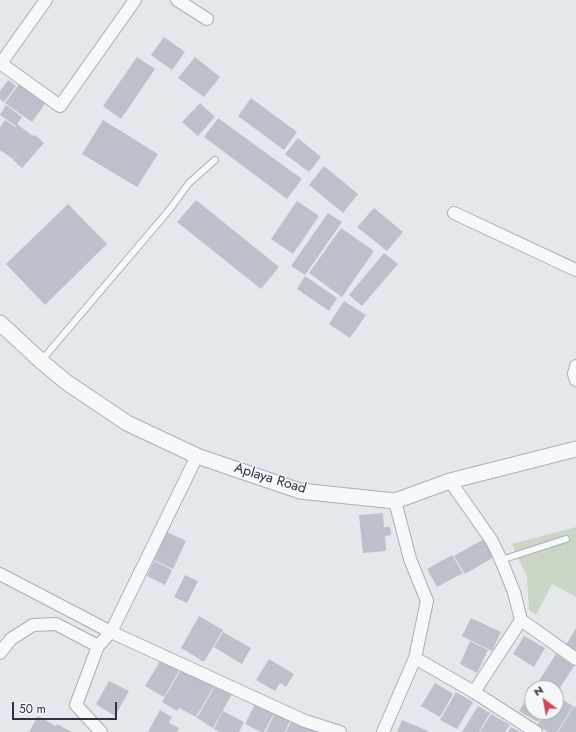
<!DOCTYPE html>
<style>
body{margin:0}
#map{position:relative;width:576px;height:732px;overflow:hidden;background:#e4e7ec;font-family:Jost,sans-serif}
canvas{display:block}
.north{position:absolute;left:524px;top:680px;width:40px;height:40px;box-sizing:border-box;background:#f4f6f9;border:1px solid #a4a8b1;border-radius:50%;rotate:328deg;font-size:11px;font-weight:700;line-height:16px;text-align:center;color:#2b3445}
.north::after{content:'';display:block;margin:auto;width:14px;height:18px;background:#d1495b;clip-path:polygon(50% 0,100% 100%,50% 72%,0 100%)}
.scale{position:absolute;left:12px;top:702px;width:105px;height:18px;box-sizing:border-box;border:2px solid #2b3445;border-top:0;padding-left:5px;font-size:12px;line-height:14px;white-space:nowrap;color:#2b3445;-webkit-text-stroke:3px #f4f6f9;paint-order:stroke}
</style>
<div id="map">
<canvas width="576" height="732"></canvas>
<div class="north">N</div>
<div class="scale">50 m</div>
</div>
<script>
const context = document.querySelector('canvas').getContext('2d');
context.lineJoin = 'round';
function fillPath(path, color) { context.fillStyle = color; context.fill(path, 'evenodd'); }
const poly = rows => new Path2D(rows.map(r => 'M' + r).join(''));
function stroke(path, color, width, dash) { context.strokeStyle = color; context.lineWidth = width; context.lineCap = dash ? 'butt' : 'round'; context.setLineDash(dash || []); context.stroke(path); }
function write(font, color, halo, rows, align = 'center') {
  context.font = font + ' Jost,sans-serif'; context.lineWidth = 3; context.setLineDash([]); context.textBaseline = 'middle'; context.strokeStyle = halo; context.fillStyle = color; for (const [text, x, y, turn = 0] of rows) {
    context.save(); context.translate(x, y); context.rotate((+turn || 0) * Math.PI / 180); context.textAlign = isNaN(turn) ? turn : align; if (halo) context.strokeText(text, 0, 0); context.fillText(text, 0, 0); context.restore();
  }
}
const green = poly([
 [576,527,576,597,552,584,536,615,529,610,527,577,512,544]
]);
const building = poly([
 [164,37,185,52,172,70,151,55],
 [137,57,155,69,121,119,103,106],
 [195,57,220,77,204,97,178,78],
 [8,80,16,86,4,102,0,99,0,91],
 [20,83,47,101,32,122,5,103],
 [251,98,297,132,284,150,238,116],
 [200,103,215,117,198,136,182,122],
 [6,105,22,117,17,124,33,136,35,135,44,143,22,168,13,160,21,150,13,159,0,150,0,127,5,120,15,127,16,126,0,115],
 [218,118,302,179,287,199,204,137],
 [103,120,158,154,137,187,82,154],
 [298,138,321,157,309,172,285,154],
 [324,166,358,194,343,213,309,185],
 [196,200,279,267,261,289,177,222],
 [297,201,319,216,293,254,271,239],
 [68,204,107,244,45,305,6,264],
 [374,208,403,232,387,251,357,227],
 [328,213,342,222,305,275,291,266],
 [341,228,374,251,342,297,309,273],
 [384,253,398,264,362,306,349,295],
 [305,276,337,298,329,311,297,289],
 [344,301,366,315,350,338,329,324],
 [383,513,384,527,390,527,391,535,385,536,386,551,363,553,359,515],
 [167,532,186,541,173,569,154,560],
 [484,539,494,557,465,574,454,556],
 [452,555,463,573,437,587,427,569],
 [154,561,172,570,165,585,147,576],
 [185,575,198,581,187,603,174,597],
 [199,616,223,630,204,662,181,648],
 [471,618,501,632,492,651,462,636],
 [576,628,576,651,566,645],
 [223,632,251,648,242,664,214,647],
 [524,636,545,648,534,667,513,654],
 [470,641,488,650,477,673,460,664],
 [556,654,574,666,556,694,556,688,538,688,535,687],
 [162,658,180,669,164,697,145,686],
 [269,659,294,674,286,687,280,683,275,691,256,680],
 [182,668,215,684,196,717,179,708,177,711,162,702],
 [109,681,129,691,115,716,96,704],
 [435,683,453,694,440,717,421,706],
 [216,684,232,694,213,728,197,718],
 [532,691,532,712,544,712,538,722,519,711],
 [456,692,473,702,457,729,440,720],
 [556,696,573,706,557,732,548,732,537,725,546,712,556,712],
 [255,704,274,713,264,732,261,732,245,724],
 [478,706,490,713,479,732,462,732],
 [574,706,576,707,576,732,558,732],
 [160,710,172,717,169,723,179,728,177,732,148,732],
 [223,711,244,722,239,732,219,732,214,729],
 [275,713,290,721,285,732,266,732],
 [491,714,510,725,505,732,480,732],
 [38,716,56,726,57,724,72,732,29,732],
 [292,720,315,732,286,732],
 [402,720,428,731,427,732,397,732],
 [511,727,520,732,508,732]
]);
const service = poly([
 [41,361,170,209,189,183,215,160],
 [501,560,566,539]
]);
const minor = poly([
 [177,0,207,19],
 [0,63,60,106,135,0],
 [1,63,46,0],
 [454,213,576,270],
 [576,366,574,374,576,380],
 [450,481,492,541,501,560,514,592,521,620,474,692],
 [0,574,111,632,305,721,340,732],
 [521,620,576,659],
 [0,653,11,639,33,625,56,624,98,646],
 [415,658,474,692,536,732],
 [101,732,76,705,98,646,111,632,197,456],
 [383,732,415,658,427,601,410,559,395,501]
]);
const tertiary = poly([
 [0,323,41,361,66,382,127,423,197,456,300,491,395,501,450,481,576,449]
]);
const streetNames = [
 ["Aplaya Road",270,479,17]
];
fillPath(green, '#c9d6c5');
fillPath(building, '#bbc0ca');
stroke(service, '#a9aeb7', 8);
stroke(minor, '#a9aeb7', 14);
stroke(tertiary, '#a9aeb7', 17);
stroke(service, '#f7f8fa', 6);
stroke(minor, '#f7f8fa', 12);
stroke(tertiary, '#f7f8fa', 15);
write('14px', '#2b3445', '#f4f6f9', streetNames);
</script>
